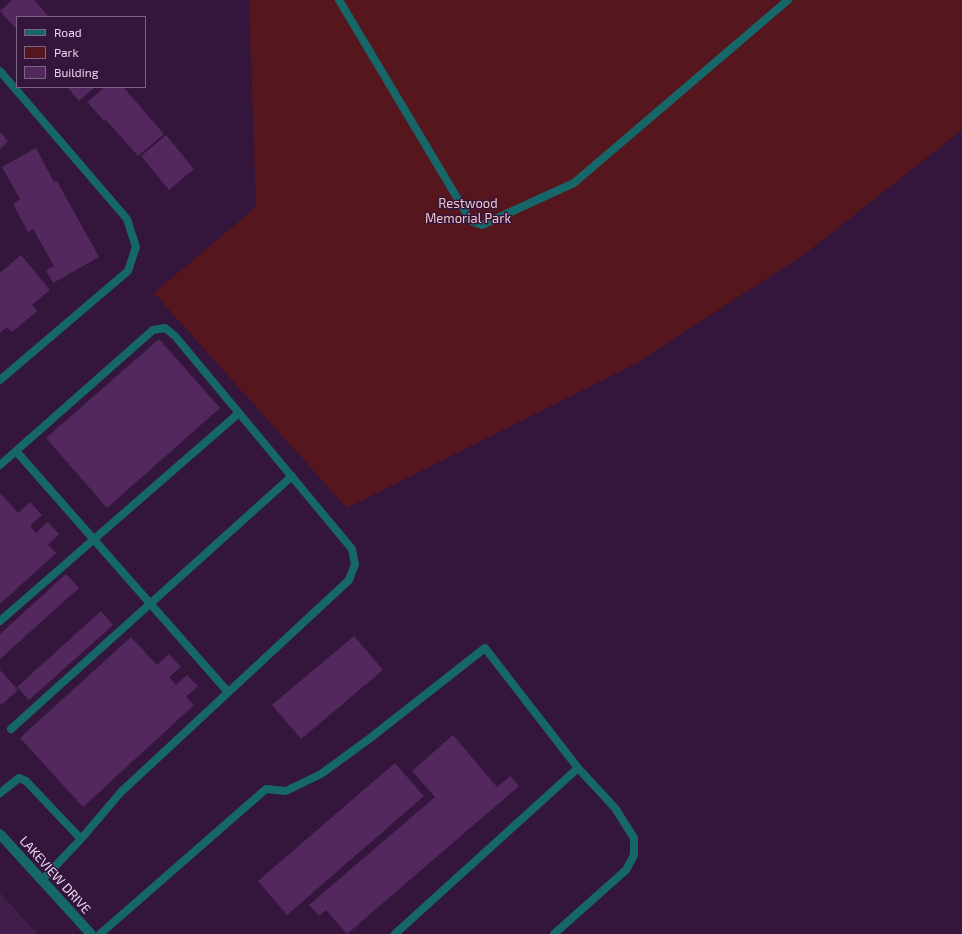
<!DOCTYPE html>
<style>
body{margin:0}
#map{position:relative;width:962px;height:934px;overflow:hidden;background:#34153c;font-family:"Exo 2",sans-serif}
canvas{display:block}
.legend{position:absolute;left:16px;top:16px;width:130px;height:72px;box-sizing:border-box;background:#34153c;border:1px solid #7c6283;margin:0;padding:5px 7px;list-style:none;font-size:12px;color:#e8d5ee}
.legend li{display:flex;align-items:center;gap:8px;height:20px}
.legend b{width:20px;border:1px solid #7c6283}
</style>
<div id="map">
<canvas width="962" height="934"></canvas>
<ul class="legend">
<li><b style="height:5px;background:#16676a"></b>Road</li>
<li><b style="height:11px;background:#55161d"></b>Park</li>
<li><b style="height:11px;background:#53285f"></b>Building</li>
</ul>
</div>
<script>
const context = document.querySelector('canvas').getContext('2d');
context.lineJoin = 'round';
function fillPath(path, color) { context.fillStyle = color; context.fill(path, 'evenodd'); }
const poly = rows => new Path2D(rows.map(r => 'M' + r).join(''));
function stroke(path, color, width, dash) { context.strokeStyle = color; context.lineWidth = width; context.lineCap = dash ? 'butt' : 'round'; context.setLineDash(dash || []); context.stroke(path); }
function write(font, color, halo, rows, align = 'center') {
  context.font = font + ' "Exo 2",sans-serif'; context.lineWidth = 3; context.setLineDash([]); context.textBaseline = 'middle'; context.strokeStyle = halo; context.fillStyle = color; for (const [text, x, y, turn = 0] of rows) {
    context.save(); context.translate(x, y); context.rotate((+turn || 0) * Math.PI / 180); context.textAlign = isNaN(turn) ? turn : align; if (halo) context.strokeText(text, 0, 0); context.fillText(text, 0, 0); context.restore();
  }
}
const built = poly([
 [0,892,0,893,38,934,0,934]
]);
const green = poly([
 [249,0,962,0,962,130,806,253,637,363,347,508,154,293,256,207]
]);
const building = poly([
 [12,0,34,0,49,17,17,17,17,30,0,11],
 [67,87,95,87,79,101],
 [105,87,123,87,164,134,138,156,106,120,104,121,87,102],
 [0,132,8,141,0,149],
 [166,135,194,169,169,190,141,156],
 [36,148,54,182,57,181,99,257,53,283,46,270,54,266,33,229,28,232,13,204,20,199,2,167],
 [21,255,50,290,32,305,37,311,12,332,7,327,0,333,0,273],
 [159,339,220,408,107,508,46,438],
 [0,493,18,513,30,502,42,515,30,526,36,533,48,522,59,534,48,545,56,553,0,604],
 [66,574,79,588,0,659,0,634],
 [101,611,113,625,29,700,17,687],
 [354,636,383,670,301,739,272,705],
 [131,637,157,665,169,654,181,667,169,677,176,685,187,675,198,686,186,697,194,705,83,807,20,738],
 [0,670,18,690,1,705,0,703],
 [453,735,497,787,510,776,519,786,347,934,326,910,319,916,309,905,435,797,412,771],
 [395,763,424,796,287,915,258,881]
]);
const service = poly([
 [339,0,471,221,482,225,574,183,788,0],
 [0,71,127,219,136,247,128,271,0,380],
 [16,451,228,692],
 [0,465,153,330,165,328,175,336,352,549,355,564,349,580,121,792,81,839],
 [0,621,239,413],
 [11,729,292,476],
 [0,793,19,778,26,781,81,839,42,880],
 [100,934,266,789,286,791,321,774,369,739,485,648,578,768,395,934],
 [554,934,626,870,634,855,634,838,615,808,578,768]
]);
const tertiary = poly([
 [0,834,91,934]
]);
const parkNames = [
 ["Restwood",468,204],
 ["Memorial Park",468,219]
];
const streetNames = [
 ["LAKEVIEW DRIVE",55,875,48]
];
fillPath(built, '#401d4a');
fillPath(green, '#55161d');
fillPath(building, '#53285f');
stroke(service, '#16676a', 8);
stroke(tertiary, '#16676a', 10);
write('13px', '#f2c4c4', '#34153c', parkNames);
write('13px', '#e8d5ee', '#34153c', streetNames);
</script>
